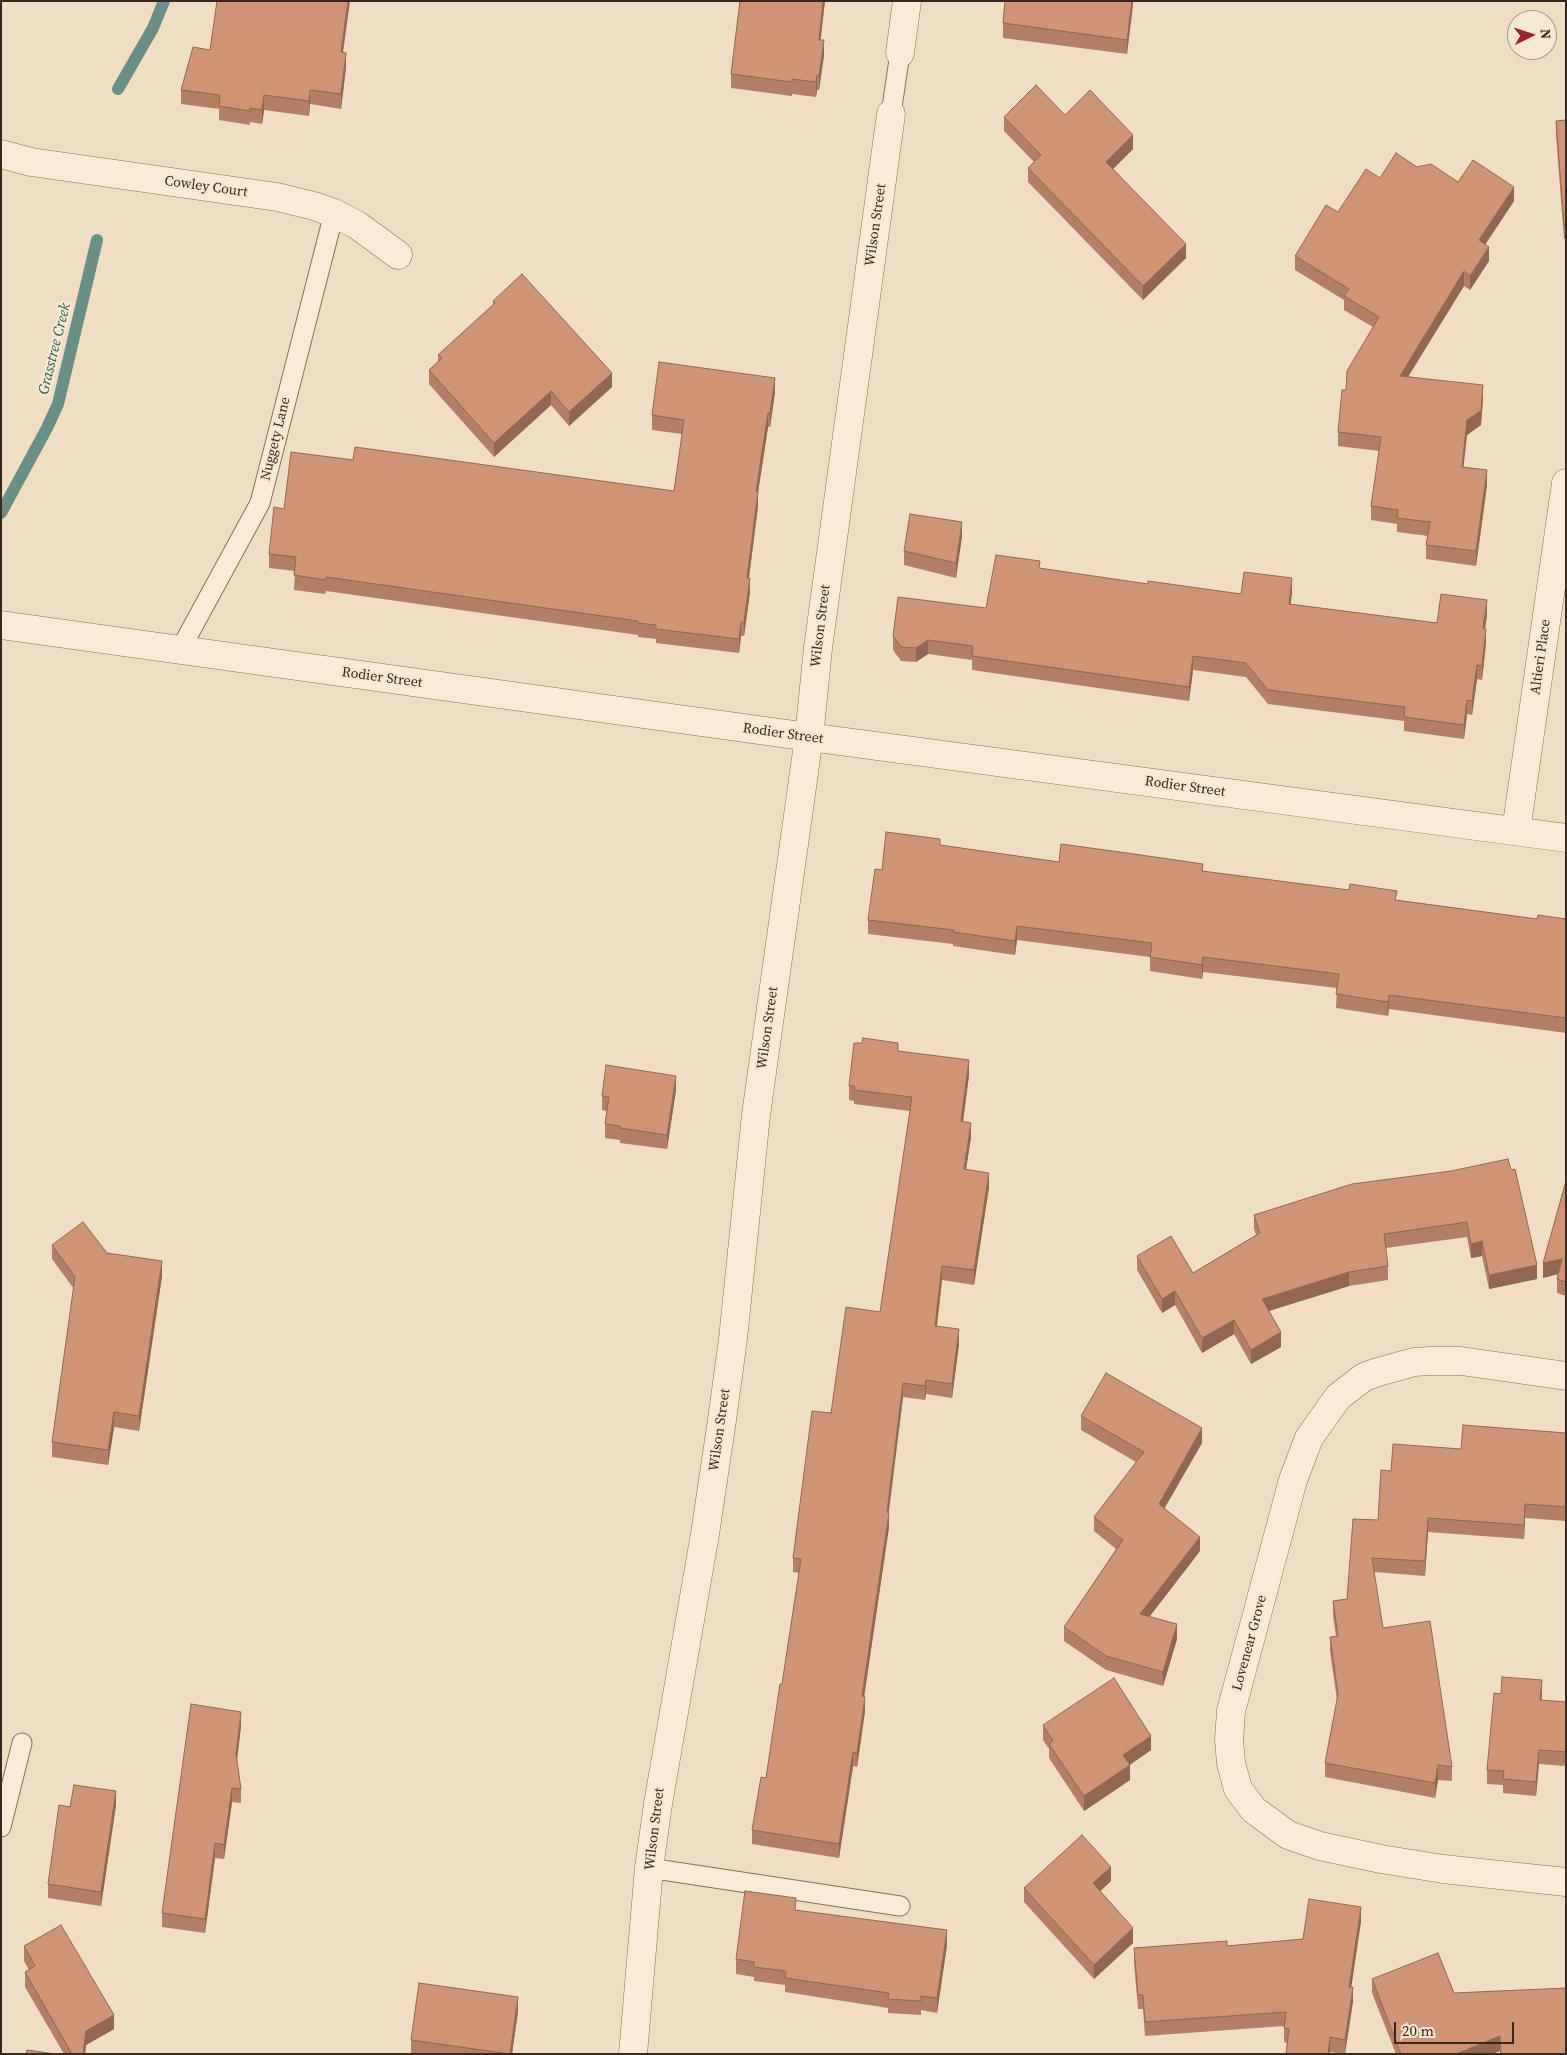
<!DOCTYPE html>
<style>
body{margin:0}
#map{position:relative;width:1567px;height:2055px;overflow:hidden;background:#efdec1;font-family:"Source Serif 4",serif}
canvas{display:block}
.frame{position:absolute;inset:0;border:2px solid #38281d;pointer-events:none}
.north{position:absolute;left:1507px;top:10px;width:50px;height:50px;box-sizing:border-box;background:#f6e9d0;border:1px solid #aa9c88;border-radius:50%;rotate:86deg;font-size:14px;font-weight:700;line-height:20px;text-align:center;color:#38281d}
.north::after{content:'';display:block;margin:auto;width:18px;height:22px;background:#99262e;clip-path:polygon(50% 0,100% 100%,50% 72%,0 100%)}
.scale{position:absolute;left:1394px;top:2022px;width:120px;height:22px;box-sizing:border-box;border:2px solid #38281d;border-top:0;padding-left:6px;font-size:15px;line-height:18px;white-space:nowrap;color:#38281d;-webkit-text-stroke:4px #f6e9d0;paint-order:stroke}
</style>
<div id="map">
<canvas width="1567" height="2055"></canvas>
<div class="frame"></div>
<div class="north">N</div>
<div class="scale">20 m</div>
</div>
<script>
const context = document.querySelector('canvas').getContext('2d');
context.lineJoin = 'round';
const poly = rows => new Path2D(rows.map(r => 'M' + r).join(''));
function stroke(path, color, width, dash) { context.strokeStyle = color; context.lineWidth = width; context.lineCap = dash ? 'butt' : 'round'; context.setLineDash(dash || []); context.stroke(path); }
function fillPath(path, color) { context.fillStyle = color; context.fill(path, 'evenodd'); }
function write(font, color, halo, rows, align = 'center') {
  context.font = font + ' "Source Serif 4",serif'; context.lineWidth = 5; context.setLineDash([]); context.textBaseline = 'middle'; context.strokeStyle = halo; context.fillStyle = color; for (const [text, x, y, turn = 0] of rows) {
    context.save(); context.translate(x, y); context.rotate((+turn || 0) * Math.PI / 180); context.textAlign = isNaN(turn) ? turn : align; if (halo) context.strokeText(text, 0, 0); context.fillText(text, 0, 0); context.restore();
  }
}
const stream = poly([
 [118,89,153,28,164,1],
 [1,513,47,428,58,404,97,240]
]);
const service = poly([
 [891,114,900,53],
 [180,650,260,503,334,213],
 [1,1827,22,1743],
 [649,1868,900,1906]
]);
const minor = poly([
 [900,53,907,1],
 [1,154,31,162,277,197,314,206,334,213,357,225,398,255],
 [1,625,809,737,1566,838],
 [1516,831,1566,483],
 [1566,1376,1461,1361,1430,1361,1414,1362,1378,1372,1364,1377,1338,1397,1309,1438,1293,1480,1231,1711,1229,1740,1231,1763,1238,1789,1254,1810,1288,1835,1320,1846,1381,1859,1443,1869,1566,1882],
 [633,2054,649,1868,658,1804,705,1534,722,1420,733,1339,756,1115,809,737,818,648,891,114]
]);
const wall = poly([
 [740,1,825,1,820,40,824,55,819,90,817,90,816,97,792,94,792,96,731,88,731,74],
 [1133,1,1127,54,1003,38,1003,23],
 [210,50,343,53,346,67,341,109,310,104,309,116,264,110,262,124,250,122,250,125,219,120,219,109,181,104,181,90],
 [1065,115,1133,149,1113,169,1186,258,1143,300,1028,182,1028,168,1034,162,1004,131,1004,117],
 [1566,120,1566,239,1564,239,1556,135,1556,121],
 [1417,167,1514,201,1485,244,1489,261,1470,290,1464,286,1408,376,1483,399,1481,425,1467,435,1463,467,1487,485,1476,566,1426,559,1426,545,1428,536,1397,532,1397,524,1371,520,1371,506,1379,451,1338,446,1338,432,1346,390,1373,327,1344,310,1344,300,1295,270,1295,256,1338,212,1380,178],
 [493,301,612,387,569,426,551,405,494,457,429,384,429,370,438,362,438,355,493,305],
 [775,392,770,427,768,427,758,492,758,506,749,578,750,592,744,636,741,636,739,653,656,643,656,639,638,637,638,635,326,591,325,594,294,590,295,571,269,568,269,554,284,509,353,460,674,491,682,434,652,430,652,415],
 [962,536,956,578,904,565,904,551],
 [1040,569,1148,584,1241,594,1292,593,1290,604,1437,623,1487,615,1485,629,1486,643,1482,680,1477,679,1472,715,1467,714,1464,739,1404,731,1404,721,1268,704,1246,677,1193,670,1189,701,972,670,972,660,928,654,916,662,901,661,893,650,893,636,986,608],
 [940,845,1059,862,1203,871,1397,900,1537,919,1566,919,1566,1033,1389,1009,1388,1016,1336,1008,1337,988,1203,972,1202,979,1150,971,1150,957,1017,940,1015,955,953,946,953,944,868,934,868,920,882,870],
 [898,1051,969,1075,963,1122,971,1137,966,1169,989,1187,974,1285,942,1280,937,1326,959,1344,952,1398,926,1394,925,1400,903,1397,888,1513,889,1527,864,1697,865,1711,857,1767,853,1766,839,1858,752,1844,752,1830,766,1778,782,1684,799,1573,793,1572,793,1558,831,1413,880,1312,910,1111,854,1104,854,1101,849,1100,849,1086],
 [676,1090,667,1149,620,1143,620,1140,605,1138,605,1124,607,1111,602,1110,602,1096],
 [1451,1171,1537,1279,1489,1289,1482,1256,1471,1258,1467,1237,1386,1248,1388,1266,1388,1280,1349,1286,1269,1311,1281,1347,1251,1364,1234,1334,1202,1353,1175,1305,1162,1313,1137,1270,1137,1256,1193,1273,1256,1235,1254,1229,1254,1215],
 [1566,1181,1566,1296,1557,1293,1557,1279,1558,1274,1543,1278],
 [52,1245,107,1253,162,1276,139,1431,114,1427,108,1465,52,1457,52,1442,74,1289,52,1259],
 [1081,1416,1202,1443,1164,1508,1200,1551,1149,1617,1177,1639,1163,1686,1106,1670,1064,1641,1064,1627,1116,1549,1094,1531,1094,1517,1136,1462,1081,1430],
 [1566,1433,1566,1521,1525,1518,1524,1539,1428,1532,1425,1576,1374,1572,1383,1628,1452,1767,1452,1781,1438,1780,1435,1798,1325,1777,1325,1763,1337,1700,1330,1651,1330,1637,1336,1636,1333,1616,1333,1601,1347,1599,1378,1520,1391,1471,1461,1449],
 [1501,1694,1542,1695,1541,1700,1566,1702,1566,1766,1539,1764,1536,1796,1503,1793,1503,1785,1487,1784,1487,1770],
 [1043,1725,1151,1750,1130,1765,1130,1780,1084,1811,1049,1758,1049,1749,1043,1740],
 [241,1726,237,1761,241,1789,241,1803,232,1802,224,1859,215,1858,205,1933,162,1927,162,1913],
 [116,1805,101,1906,48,1898,48,1884,70,1807],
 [1111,1881,1100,1891,1133,1943,1094,1979,1024,1902,1024,1888],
 [796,1910,947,1945,937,2013,921,2010,921,2015,888,2013,888,2008,785,1992,785,1985,754,1981,754,1977,736,1974,736,1959],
 [1361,1921,1351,1987,1353,2001,1345,2054,1330,2052,1330,2054,1286,2054,1287,2043,1284,2042,1284,2026,1145,2036,1143,2009,1138,2009,1134,1963,1134,1948,1227,1946,1303,1939],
 [24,1946,114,2029,86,2045,85,2054,64,2054,25,1987,25,1972,29,1970,24,1961],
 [1372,1979,1454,1993,1566,2054,1500,2054,1500,2051,1492,2054,1396,2054,1372,1993],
 [518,2011,512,2054,411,2054,411,2040]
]);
const shadedWall = poly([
 [348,1,350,1,341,67,341,52],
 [823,1,825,1,819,54,819,40],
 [1132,1,1133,1,1133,5,1127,54,1127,40],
 [824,40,824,55,819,90,819,76],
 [346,53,346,67,341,109,341,94],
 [817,75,817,90,816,97,816,82],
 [310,90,310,104,309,116,309,101],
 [264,95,264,110,262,124,262,110],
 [1133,135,1133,149,1106,176,1106,162],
 [1514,187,1514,201,1479,254,1479,240],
 [1186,244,1186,258,1143,300,1143,286],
 [1489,247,1489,261,1470,290,1470,276],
 [1464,271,1464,286,1400,390,1400,376],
 [612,373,612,387,569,426,569,412],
 [775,378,775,392,770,427,770,413],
 [1483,385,1483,399,1481,425,1467,435,1462,481,1462,467,1467,420],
 [551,391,551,405,494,457,494,443],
 [768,413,768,427,756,506,756,491],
 [1487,470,1487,485,1476,566,1476,551],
 [758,492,758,506,747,592,747,578],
 [962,522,962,536,956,578,956,563],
 [750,578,750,592,744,636,744,622],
 [1292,578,1292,593,1289,618,1289,604],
 [1487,600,1487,615,1483,643,1483,628],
 [741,622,741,636,739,653,739,639],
 [1486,629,1486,643,1482,680,1482,666],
 [928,640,928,654,916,662,916,648],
 [1193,656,1193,670,1189,701,1189,687],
 [1477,665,1477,679,1472,715,1472,701],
 [1467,700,1467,714,1464,739,1464,725],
 [1017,926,1017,940,1015,955,1015,941],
 [1203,957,1203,972,1202,979,1202,965],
 [1389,995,1389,1009,1388,1016,1388,1002],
 [969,1060,969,1075,961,1136,961,1121],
 [676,1076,676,1090,667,1149,667,1135],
 [971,1123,971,1137,964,1183,964,1169],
 [989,1173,989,1187,974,1285,974,1270],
 [1482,1241,1482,1256,1471,1258,1471,1244],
 [1562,1259,1562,1273,1543,1278,1543,1263],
 [162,1261,162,1276,139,1431,139,1416],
 [1537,1265,1537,1279,1489,1289,1489,1275],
 [942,1266,942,1280,935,1341,935,1326],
 [1349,1272,1349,1286,1262,1313,1262,1299],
 [1175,1291,1175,1305,1162,1313,1162,1299],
 [1234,1320,1234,1334,1202,1353,1202,1338],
 [959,1329,959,1344,952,1398,952,1384],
 [1281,1332,1281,1347,1251,1364,1251,1350],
 [926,1380,926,1394,925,1400,925,1386],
 [903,1383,903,1397,887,1527,887,1512],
 [114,1412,114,1427,108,1465,108,1450],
 [1202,1428,1202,1443,1159,1518,1159,1504],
 [1525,1504,1525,1518,1524,1539,1524,1525],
 [889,1513,889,1527,862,1711,862,1696],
 [1428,1518,1428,1532,1425,1576,1425,1561],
 [1200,1537,1200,1551,1140,1629,1140,1614],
 [1177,1624,1177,1639,1163,1686,1163,1672],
 [1542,1680,1542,1695,1540,1714,1540,1700],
 [865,1697,865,1711,857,1767,857,1753],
 [241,1712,241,1726,236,1768,236,1754],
 [1151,1736,1151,1750,1123,1769,1123,1755],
 [1539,1750,1539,1764,1536,1796,1536,1782],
 [853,1752,853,1766,839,1858,839,1844],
 [1130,1765,1130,1780,1084,1811,1084,1796],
 [1438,1765,1438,1780,1435,1798,1435,1783],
 [232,1788,232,1802,224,1859,224,1845],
 [116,1791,116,1805,101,1906,101,1892],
 [215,1843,215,1858,205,1933,205,1919],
 [1111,1867,1111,1881,1093,1898,1093,1883],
 [1361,1907,1361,1921,1349,2003,1349,1988],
 [1133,1928,1133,1943,1094,1979,1094,1965],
 [947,1930,947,1945,937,2013,937,1998],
 [1353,1987,1353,2001,1345,2054,1345,2040],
 [518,1997,518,2011,512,2054,510,2054],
 [114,2015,114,2029,86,2045,85,2054,83,2054,86,2031],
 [1500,2036,1500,2051,1492,2054,1456,2054],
 [1330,2037,1330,2054,1328,2054]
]);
const building = poly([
 [217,1,348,1,341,52,346,53,341,94,310,90,309,101,264,95,262,110,250,108,250,111,219,106,220,95,181,90,193,47,210,50,217,1],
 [740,1,823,1,819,40,824,40,819,76,817,75,816,82,792,79,792,82,731,74,740,1],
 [1005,1,1132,1,1127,40,1003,23,1005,1],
 [1036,85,1065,115,1090,90,1133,135,1106,162,1186,244,1143,286,1028,168,1041,155,1004,117,1036,85],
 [1566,120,1566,225,1564,225,1556,121,1566,120],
 [1396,153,1417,167,1431,164,1458,182,1473,160,1514,187,1479,240,1489,247,1470,276,1464,271,1400,376,1483,385,1481,411,1467,420,1462,467,1487,470,1476,551,1426,545,1430,522,1397,518,1398,510,1371,506,1381,437,1338,432,1342,390,1346,390,1347,371,1379,317,1344,296,1349,289,1295,256,1326,205,1338,212,1366,169,1380,178,1396,153],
 [522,274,612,373,569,412,551,391,494,443,429,370,442,358,438,355,495,303,493,301,522,274],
 [659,362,775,378,770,413,768,413,756,491,758,492,747,578,750,578,744,622,741,622,739,639,656,629,656,625,638,623,638,621,326,577,325,580,294,575,296,557,269,554,274,507,284,509,291,452,353,460,355,447,674,491,684,420,652,415,659,362],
 [910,514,962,522,956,563,904,551,910,514],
 [996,555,1040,561,1039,568,1148,584,1148,581,1241,594,1244,572,1292,578,1289,604,1437,623,1441,594,1487,600,1483,628,1486,629,1482,666,1477,665,1472,701,1467,700,1464,725,1404,717,1405,707,1268,690,1246,663,1193,656,1189,687,972,656,973,646,928,640,916,648,901,647,893,636,898,597,986,608,996,555],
 [886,832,940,839,940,845,1059,862,1061,844,1127,853,1203,864,1202,871,1349,890,1350,884,1397,891,1395,900,1537,919,1538,915,1566,919,1566,1018,1389,995,1388,1002,1336,994,1339,974,1203,957,1202,965,1150,957,1152,943,1017,926,1015,941,953,932,954,930,868,920,875,869,882,870,886,832],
 [863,1038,898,1043,898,1051,969,1060,961,1121,971,1123,964,1169,989,1173,974,1270,942,1266,935,1326,959,1329,952,1384,926,1380,925,1386,903,1383,887,1512,889,1513,862,1696,865,1697,857,1753,853,1752,839,1844,752,1830,761,1777,766,1778,780,1684,782,1684,801,1559,793,1558,812,1411,831,1413,846,1307,880,1312,912,1097,854,1090,855,1086,849,1086,854,1043,862,1043,863,1038],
 [606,1065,676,1076,667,1135,620,1128,620,1126,605,1124,609,1097,602,1096,606,1065],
 [1508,1159,1511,1170,1515,1169,1537,1265,1489,1275,1482,1241,1471,1244,1467,1222,1384,1234,1388,1266,1349,1272,1262,1299,1281,1332,1251,1350,1234,1320,1202,1338,1175,1291,1162,1299,1137,1256,1171,1236,1193,1273,1260,1233,1254,1215,1352,1184,1451,1171,1508,1159],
 [1566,1181,1566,1282,1557,1279,1562,1259,1543,1263,1566,1181],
 [83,1222,107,1253,162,1261,139,1416,114,1412,108,1450,52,1442,75,1277,52,1245,83,1222],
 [1106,1373,1202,1428,1159,1504,1200,1537,1140,1614,1177,1624,1163,1672,1106,1656,1064,1627,1123,1540,1094,1517,1144,1452,1081,1416,1106,1373],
 [1463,1425,1566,1433,1566,1507,1525,1504,1524,1525,1428,1518,1425,1561,1372,1558,1383,1628,1430,1621,1452,1767,1438,1765,1435,1783,1325,1763,1338,1694,1330,1637,1338,1636,1333,1601,1347,1599,1353,1519,1378,1520,1381,1470,1391,1471,1393,1444,1461,1449,1463,1425],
 [1502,1677,1542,1680,1540,1700,1566,1702,1566,1752,1539,1750,1536,1782,1503,1779,1504,1771,1487,1770,1494,1693,1501,1694,1502,1677],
 [1114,1678,1151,1736,1123,1755,1130,1765,1084,1796,1049,1744,1053,1741,1043,1725,1114,1678],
 [191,1704,241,1712,236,1754,241,1789,232,1788,224,1845,215,1843,205,1919,162,1913,191,1704],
 [74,1785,116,1791,101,1892,48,1884,59,1805,70,1807,74,1785],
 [1082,1835,1111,1867,1093,1883,1133,1928,1094,1965,1024,1888,1082,1835],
 [745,1891,796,1898,795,1910,947,1930,937,1998,921,1996,921,2001,888,1999,889,1993,785,1978,786,1971,754,1967,754,1962,736,1959,745,1891],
 [1309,1899,1361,1907,1349,1988,1353,1987,1345,2040,1330,2037,1328,2054,1286,2054,1289,2029,1284,2028,1286,2012,1145,2022,1143,1995,1138,1995,1134,1948,1227,1941,1227,1946,1303,1939,1309,1899],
 [61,1925,114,2015,86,2031,83,2054,72,2054,25,1972,35,1966,24,1946,61,1925],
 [1438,1953,1454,1993,1566,1988,1566,2054,1501,2054,1500,2036,1456,2054,1401,2054,1372,1979,1438,1953],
 [419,1983,518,1997,510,2054,411,2040,419,1983],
 [27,2050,55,2054,26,2054,27,2050]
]);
const streetNames = [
 ["Cowley Court",206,187,8],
 ["Wilson Street",876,225,-82],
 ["Nuggety Lane",276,439,-76],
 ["Wilson Street",821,626,-83],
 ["Altieri Place",1541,657,-82],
 ["Rodier Street",382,678,8],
 ["Rodier Street",783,734,8],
 ["Rodier Street",1185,787,8],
 ["Wilson Street",768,1028,-82],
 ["Wilson Street",720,1430,-82],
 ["Lovenear Grove",1250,1643,-75],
 ["Wilson Street",655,1829,-83]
];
const waterNames = [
 ["Grasstree Creek",55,349,-76]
];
stroke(stream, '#6a8f84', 12);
stroke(service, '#896f58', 21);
stroke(minor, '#896f58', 29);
stroke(service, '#faecd4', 19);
stroke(minor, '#faecd4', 28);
fillPath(wall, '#b18065');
fillPath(shadedWall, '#906852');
fillPath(building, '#ce9575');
stroke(building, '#906852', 1);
write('14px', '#38281d', '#f6e9d0', streetNames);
write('italic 15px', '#2b5853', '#f6e9d0', waterNames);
</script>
